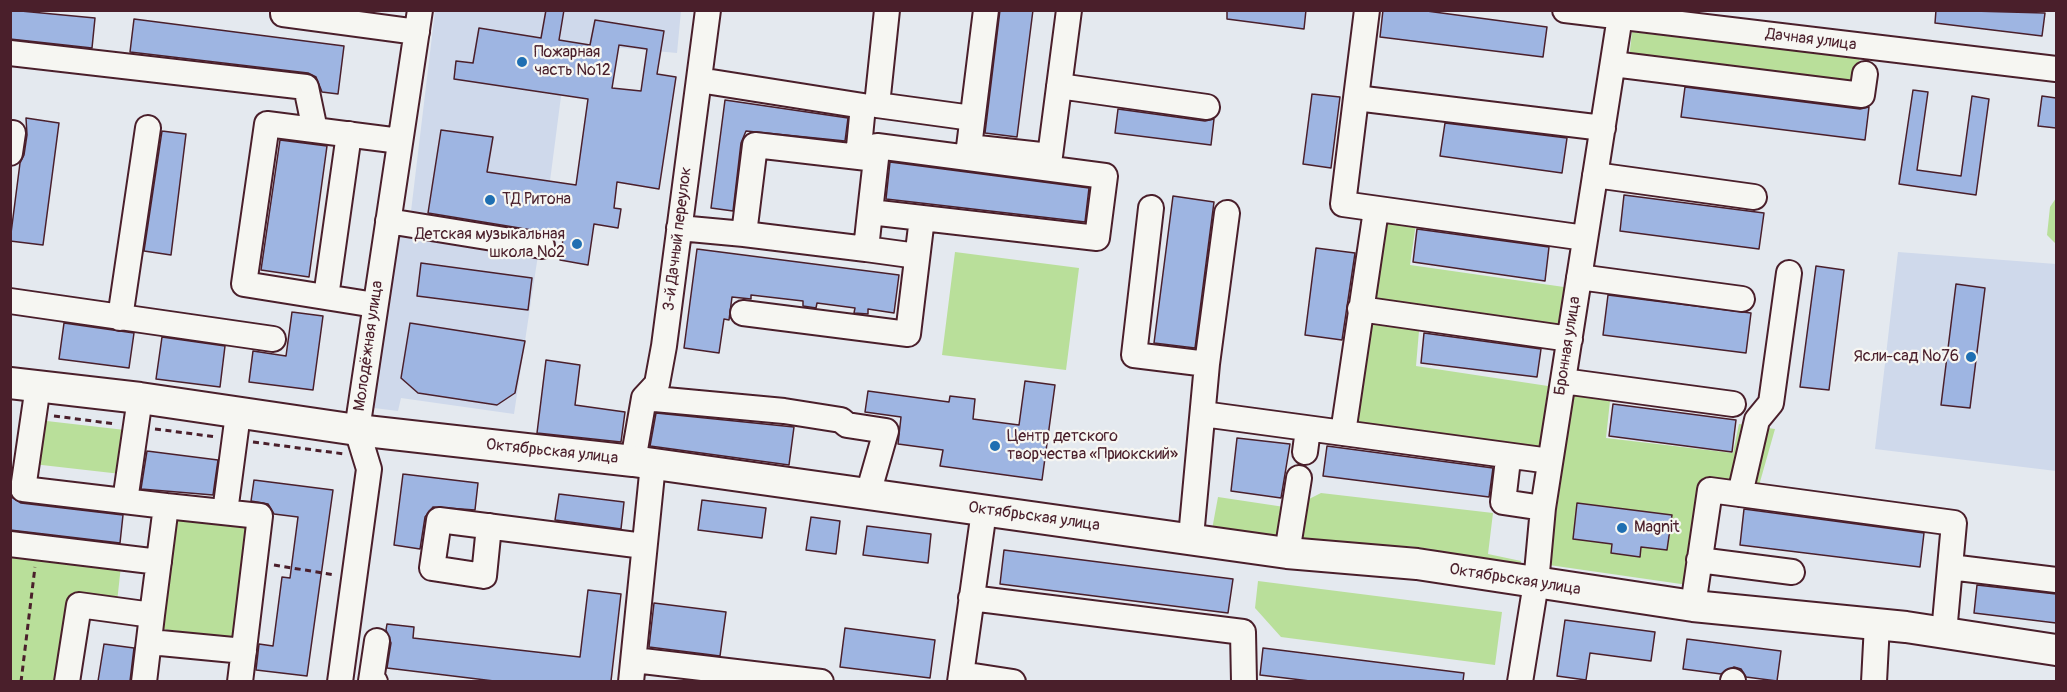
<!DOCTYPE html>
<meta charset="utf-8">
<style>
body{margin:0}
#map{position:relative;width:2067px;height:692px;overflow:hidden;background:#e4e9ef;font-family:Pangolin,sans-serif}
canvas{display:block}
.frame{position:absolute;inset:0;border:12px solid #4a1f2b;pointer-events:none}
</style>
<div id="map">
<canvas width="2067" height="692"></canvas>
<div class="frame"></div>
</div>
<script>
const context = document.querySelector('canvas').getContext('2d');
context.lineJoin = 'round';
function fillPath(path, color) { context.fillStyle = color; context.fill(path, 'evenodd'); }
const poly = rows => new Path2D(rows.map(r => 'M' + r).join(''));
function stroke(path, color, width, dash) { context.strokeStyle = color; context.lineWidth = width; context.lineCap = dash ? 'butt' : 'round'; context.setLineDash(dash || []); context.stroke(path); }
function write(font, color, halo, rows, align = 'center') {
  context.font = font + ' Pangolin,sans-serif'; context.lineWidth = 4.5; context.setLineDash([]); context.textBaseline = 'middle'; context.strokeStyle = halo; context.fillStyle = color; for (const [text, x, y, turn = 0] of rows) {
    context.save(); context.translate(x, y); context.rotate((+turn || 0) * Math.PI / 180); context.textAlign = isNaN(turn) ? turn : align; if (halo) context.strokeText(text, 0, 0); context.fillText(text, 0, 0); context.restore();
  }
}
const built = poly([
 [435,11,681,11,677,53,568,43,542,242,409,228],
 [392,233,538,255,514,414,401,398,398,411,366,407],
 [1898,252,2056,264,2056,471,1875,449]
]);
const green = poly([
 [1632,32,1860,58,1855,87,1629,59],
 [2056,198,2056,244,2047,235,2050,207],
 [1380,218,1416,223,1410,265,1564,287,1558,329,1368,303],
 [955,252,1079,268,1066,370,942,355],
 [1368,322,1419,331,1416,366,1548,386,1539,451,1352,426],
 [1573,395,1610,401,1606,438,1733,453,1739,424,1775,429,1758,489,1701,484,1688,585,1549,565],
 [38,420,125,430,121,474,33,464],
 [1321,493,1493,513,1488,554,1521,561,1519,575,1441,564,1432,549,1407,546,1393,558,1211,535,1218,497,1291,508],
 [176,516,251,525,237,638,162,629],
 [11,552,121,566,117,602,72,598,61,681,11,682],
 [1258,581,1502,612,1495,665,1281,637,1255,608]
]);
const building = poly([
 [10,10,95,18,92,48,10,39,10,10],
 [546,10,564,10,559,40,590,45,595,20,664,31,657,74,676,77,659,189,617,182,614,208,621,209,618,228,594,224,588,265,560,260,563,239,553,238,544,232,428,213,441,130,493,137,487,172,576,185,588,99,454,79,456,61,473,63,479,28,541,38,546,10],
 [619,45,647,49,641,91,612,88,619,45],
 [1000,10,1033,10,1017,137,985,133,1000,10],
 [1227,10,1306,10,1304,29,1227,19,1227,10],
 [1383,10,1419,10,1547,27,1543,57,1380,37,1383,10],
 [1936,10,2045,13,2042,36,1935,23,1936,10],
 [134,19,344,46,338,94,322,92,316,77,308,73,130,52,134,19],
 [1685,87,1860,109,1869,107,1865,140,1681,117,1685,87],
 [1913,90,1928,92,1917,170,1961,176,1972,96,1989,99,1976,195,1899,184,1913,90],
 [1312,94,1340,97,1331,168,1303,164,1312,94],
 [2042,96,2056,98,2056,128,2038,126,2042,96],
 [725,100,848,118,845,141,746,131,741,143,733,211,711,208,725,100],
 [1118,109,1205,121,1214,119,1211,145,1115,133,1118,109],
 [26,118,59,123,43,245,10,241,20,163,24,155,27,135,26,118],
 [1445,123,1567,138,1562,173,1440,156,1445,123],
 [162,131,186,134,171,255,144,251,162,131],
 [280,140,327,146,309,277,261,270,280,140],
 [890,162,1089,188,1085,222,886,199,890,162],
 [1624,195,1764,213,1759,249,1620,231,1624,195],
 [1173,196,1214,202,1195,348,1154,343,1173,196],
 [1417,229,1549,247,1545,281,1413,262,1417,229],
 [1316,248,1355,253,1342,340,1305,335,1316,248],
 [697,249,899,275,894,313,868,309,868,314,854,313,855,308,817,303,816,308,803,306,803,301,751,295,751,299,732,297,729,320,724,319,719,353,684,348,697,249],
 [421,263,532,278,528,310,417,296,421,263],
 [1816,266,1844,270,1829,390,1800,387,1816,266],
 [1956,284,1985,288,1970,408,1941,405,1956,284],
 [1608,295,1751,313,1746,353,1603,335,1608,295],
 [292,312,323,316,313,390,249,382,253,351,286,356,292,312],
 [64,323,134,333,129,368,59,359,64,323],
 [410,323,525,341,515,393,497,405,418,393,401,378,410,323],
 [1424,333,1541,349,1537,377,1421,363,1424,333],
 [162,337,225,346,220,387,156,379,162,337],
 [546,360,580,365,575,405,625,412,621,442,537,433,546,360],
 [1025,381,1055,385,1042,480,940,466,943,450,898,444,901,417,865,412,868,391,949,402,950,396,975,399,973,419,1019,425,1025,381],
 [1613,404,1736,420,1732,452,1609,436,1613,404],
 [656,413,794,427,789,465,650,446,656,413],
 [1237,438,1290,444,1281,498,1231,491,1237,438],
 [1327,446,1493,468,1489,497,1323,476,1327,446],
 [147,451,218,460,213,495,141,489,147,451],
 [403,474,478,483,475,510,433,507,425,517,420,549,394,545,403,474],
 [254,480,333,490,307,676,256,670,259,644,273,646,282,577,290,578,298,517,274,514,268,504,251,501,254,480],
 [559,494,624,502,621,529,555,520,559,494],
 [10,496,21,503,123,515,120,543,10,530,10,496],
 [702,500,766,508,762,538,698,530,702,500],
 [1577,503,1672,515,1667,550,1641,547,1640,557,1611,553,1612,544,1573,539,1577,503],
 [1744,509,1924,533,1920,567,1740,545,1744,509],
 [811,517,840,521,836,554,806,550,811,517],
 [867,526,931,534,928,563,863,555,867,526],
 [1004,550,1233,579,1228,613,1000,584,1004,550],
 [1977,585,2056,594,2056,623,1974,613,1977,585],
 [588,590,621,594,611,681,494,681,387,668,391,643,386,630,387,624,414,627,413,638,580,657,588,590],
 [654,603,726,612,720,656,649,647,654,603],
 [1565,620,1655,632,1651,661,1590,653,1586,680,1557,676,1565,620],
 [845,628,935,640,930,678,840,667,845,628],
 [1687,639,1781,651,1777,681,1746,677,1741,669,1734,667,1721,674,1683,669,1687,639],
 [104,644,134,648,130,681,98,681,104,644],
 [1263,648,1464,673,1463,681,1310,681,1260,675,1263,648]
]);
const path = poly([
 [54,416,116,424],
 [155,429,217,437],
 [253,442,345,454],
 [274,565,335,575],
 [21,682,35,567]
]);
const minor = poly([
 [283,10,283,14,417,32],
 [887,10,877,105,972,118],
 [986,10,969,147,1050,156,1069,10],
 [1565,10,2056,69],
 [10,53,306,87,315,130],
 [1613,64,1862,95,1865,74],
 [699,80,863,106,858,157],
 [1059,86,1207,107],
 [1356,98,1367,10],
 [10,153,13,133],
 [1595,175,1754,197],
 [1151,208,1134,355,1207,364],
 [388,221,542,246],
 [679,228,744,234,755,145,876,159,870,212,1097,238,1105,176,877,146,876,159],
 [744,234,866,249,870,212],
 [1585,238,1343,204,1356,98,1603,128],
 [866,249,917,256],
 [1579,277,1742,299],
 [326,297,349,134],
 [10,301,273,339],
 [375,305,244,284,267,124,400,141],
 [1360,309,1570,339],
 [743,313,908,334,922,218],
 [120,318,148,128],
 [1563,381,1733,404],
 [38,386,23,489,166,506,152,615],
 [644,398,784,411,841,420,847,425,886,431,868,494],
 [1203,414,1550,461],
 [1343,433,1376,210],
 [1305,452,1308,429],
 [633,461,644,398,657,384,664,346,708,10],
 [1507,468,1503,502,1543,508],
 [1740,494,1757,420,1771,403,1789,273],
 [125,501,140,398],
 [166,506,260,516,240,682],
 [225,512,238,414],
 [489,526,484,576,432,568,439,520,644,546],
 [1191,537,1207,364,1227,213],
 [10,544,159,562],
 [1287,553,1299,478],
 [1699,560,1792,572],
 [1950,567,2056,580],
 [971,598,1243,632,1244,682],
 [1693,606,1710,490,1954,523,1944,633],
 [150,642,244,651],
 [634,660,821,682],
 [961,674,1013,682],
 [67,682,79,605,152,615,144,682],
 [340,682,369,469,357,430,420,10],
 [375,682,371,681,377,641],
 [631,682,653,464],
 [960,682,984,511],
 [1520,682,1536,583,1543,508,1621,10],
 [1733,682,1733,681],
 [1874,682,1877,624]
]);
const major = poly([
 [10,383,140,398,357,430,633,461,1287,553,1417,564,1693,606,1906,627,2056,650]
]);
const markers = [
 [522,62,6,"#1f6fb2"],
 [490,200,6,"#1f6fb2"],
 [577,244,6,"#1f6fb2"],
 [1971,357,6,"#1f6fb2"],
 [995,446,6,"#1f6fb2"],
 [1622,528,6,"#1f6fb2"]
];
const streetNames = [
 ["Дачная улица",1811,40,7],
 ["3-й Дачный переулок",678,239,-83],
 ["Молодёжная улица",369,346,-82],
 ["Бронная улица",1568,346,-81],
 ["Октябрьская улица",552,452,6],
 ["Октябрьская улица",1034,517,8],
 ["Октябрьская улица",1515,580,9]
];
const poiNames = [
 ["Пожарная",534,53],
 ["часть №12",534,71],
 ["ТД Ритона",502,200],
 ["Детская музыкальная",565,235,"right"],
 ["школа №2",565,253,"right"],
 ["Ясли-сад №76",1959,357,"right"],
 ["Центр детского",1007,437],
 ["творчества «Приокский»",1007,455],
 ["Magnit",1634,528]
];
fillPath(built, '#cfd9eb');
fillPath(green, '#b9df9a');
fillPath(building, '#9eb5e2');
stroke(building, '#4a1f2b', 1.5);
stroke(minor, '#4a1f2b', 28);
stroke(major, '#4a1f2b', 34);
stroke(path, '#4a1f2b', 3, [6, 4.5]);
stroke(minor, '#f6f6f2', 24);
stroke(major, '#f6f6f2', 30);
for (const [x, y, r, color] of markers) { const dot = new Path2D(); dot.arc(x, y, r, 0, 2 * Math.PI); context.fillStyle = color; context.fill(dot); stroke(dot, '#f6f6f2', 2); }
write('16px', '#4a1f2b', '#f6f6f2', streetNames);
write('16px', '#4a1f2b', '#f6f6f2', poiNames, 'left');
</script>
